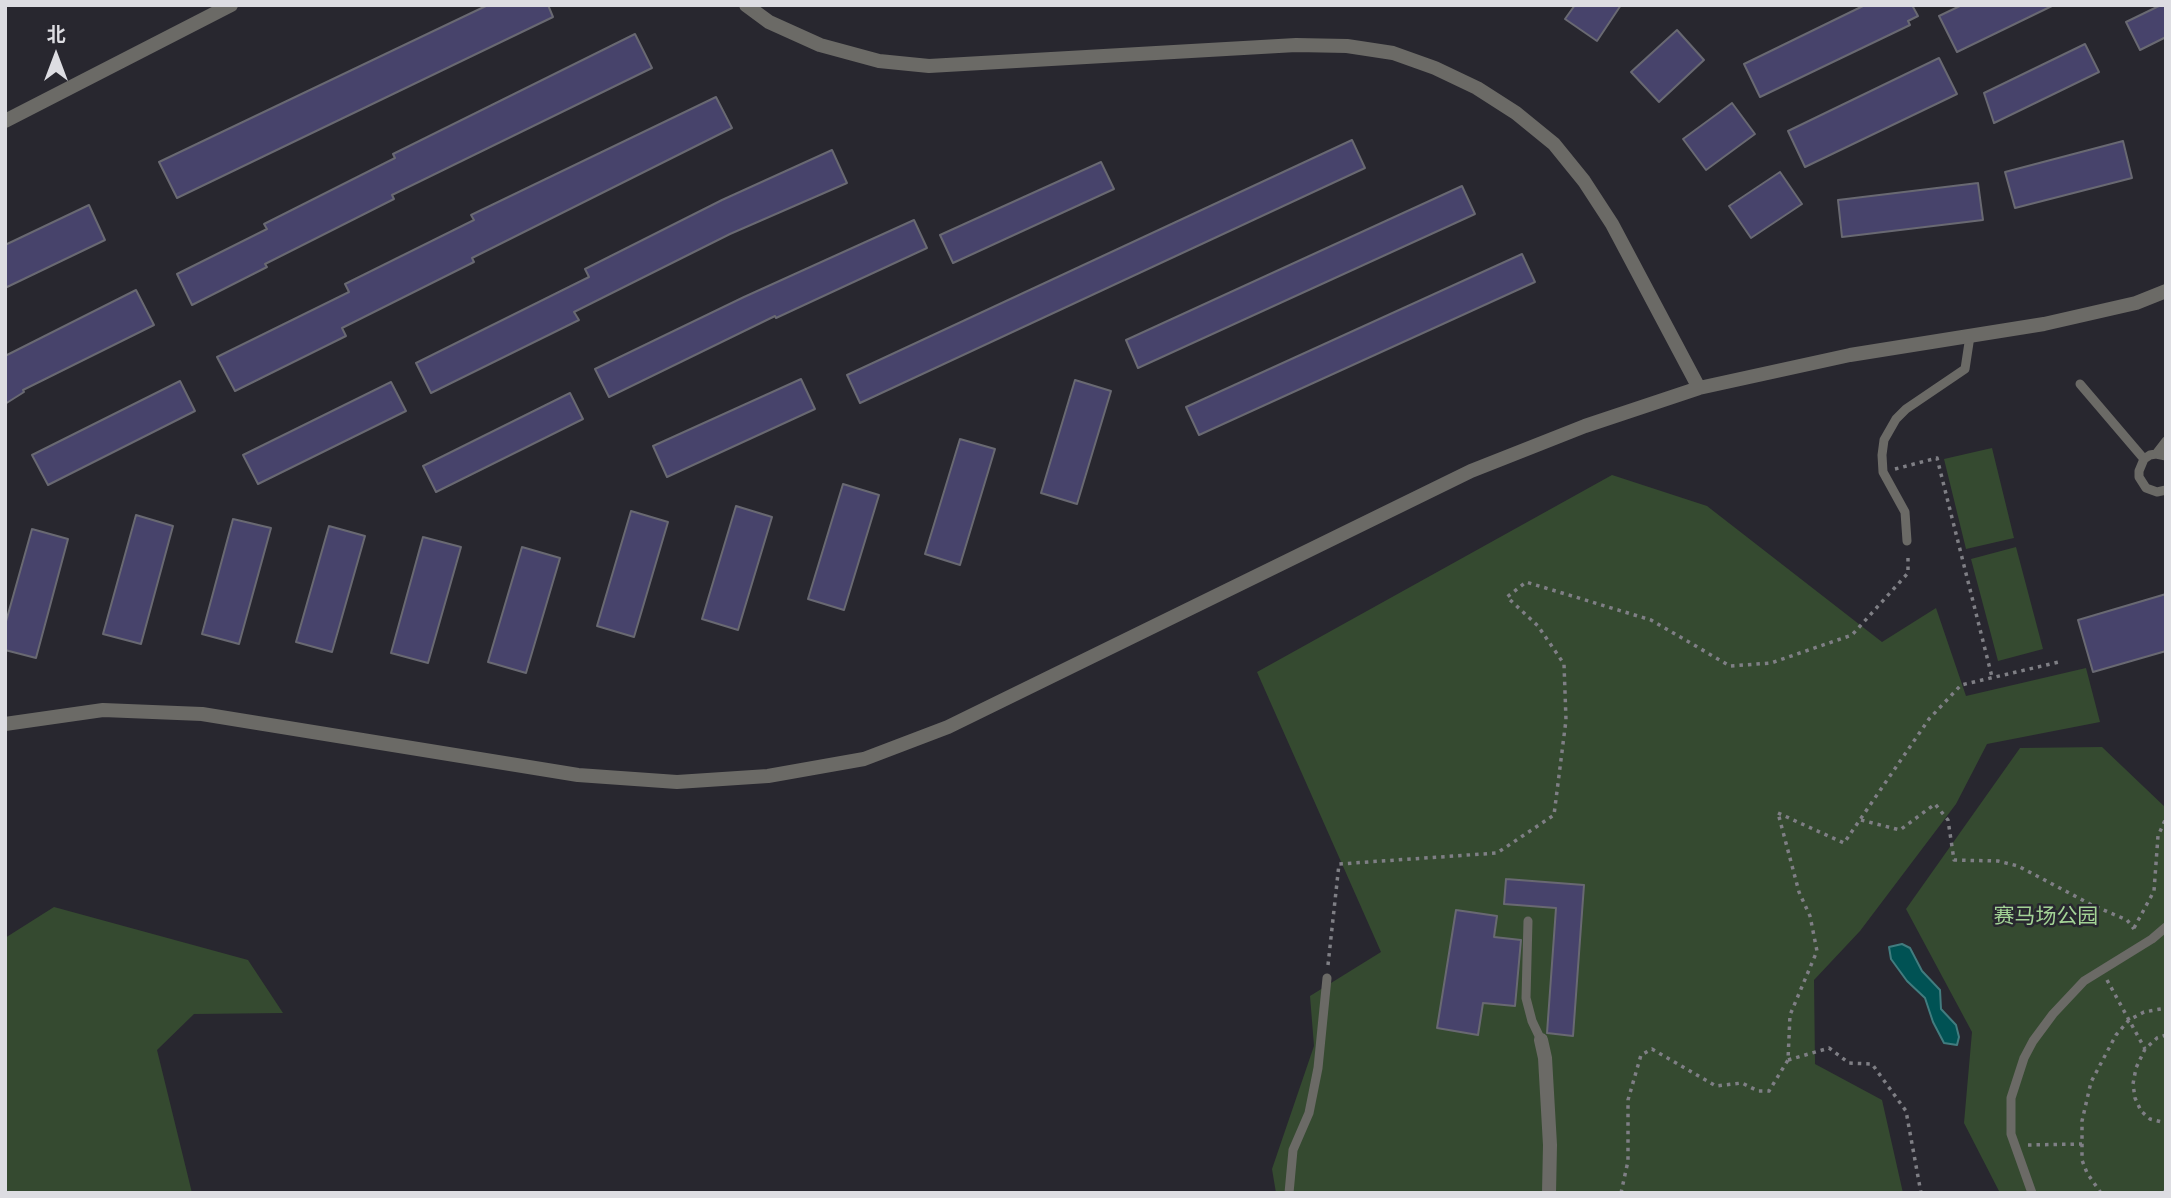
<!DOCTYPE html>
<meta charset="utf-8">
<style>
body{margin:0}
#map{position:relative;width:2171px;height:1198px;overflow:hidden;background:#28272f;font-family:"Space Grotesk","Noto Sans SC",sans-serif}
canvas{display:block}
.frame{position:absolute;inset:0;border:7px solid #dddde2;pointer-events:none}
.north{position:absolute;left:21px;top:21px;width:70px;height:70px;-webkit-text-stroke:5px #28272f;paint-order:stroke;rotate:0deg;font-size:19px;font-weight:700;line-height:28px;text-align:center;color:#dddde2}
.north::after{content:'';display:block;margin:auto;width:24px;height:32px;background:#dddde2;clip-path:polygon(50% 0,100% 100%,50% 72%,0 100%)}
</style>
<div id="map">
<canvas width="2171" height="1198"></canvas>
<div class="frame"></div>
<div class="north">北</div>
</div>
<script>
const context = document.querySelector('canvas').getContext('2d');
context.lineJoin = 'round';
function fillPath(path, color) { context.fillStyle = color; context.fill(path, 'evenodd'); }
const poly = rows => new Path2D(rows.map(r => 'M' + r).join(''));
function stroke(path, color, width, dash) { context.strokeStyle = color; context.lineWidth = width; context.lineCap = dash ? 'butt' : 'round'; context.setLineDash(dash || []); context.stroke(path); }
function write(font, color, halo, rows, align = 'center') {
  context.font = font + ' "Space Grotesk","Noto Sans SC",sans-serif'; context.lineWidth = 5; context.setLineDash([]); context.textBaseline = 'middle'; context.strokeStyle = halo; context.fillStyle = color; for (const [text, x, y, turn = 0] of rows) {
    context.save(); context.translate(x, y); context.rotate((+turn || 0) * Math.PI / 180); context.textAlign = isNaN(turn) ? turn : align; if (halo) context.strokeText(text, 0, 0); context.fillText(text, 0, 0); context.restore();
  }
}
const green = poly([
 [1992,448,2014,538,1966,549,1944,459],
 [1612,475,1707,506,1882,642,1936,608,1966,696,2086,668,2100,722,1987,744,1956,804,1860,931,1814,980,1815,1064,1882,1100,1903,1193,1276,1193,1272,1169,1314,1046,1310,996,1381,952,1257,672],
 [2016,547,2043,649,1998,661,1971,559],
 [2102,747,2166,808,2166,1193,2000,1193,1964,1123,1972,1032,1906,909,2020,748],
 [54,907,248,960,283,1013,194,1014,157,1050,192,1193,5,1193,5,938]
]);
const water = poly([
 [1902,944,1910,948,1922,971,1940,990,1941,1009,1956,1025,1959,1037,1957,1045,1944,1043,1933,1022,1925,998,1907,981,1891,959,1889,947,1902,944]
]);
const building = poly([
 [488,5,548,5,553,17,177,198,159,162,488,5],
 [1575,5,1621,5,1597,41,1565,19,1575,5],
 [1865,5,1912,5,1918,16,1908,21,1910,25,1760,97,1744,64,1865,5],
 [1962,5,2054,5,1957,52,1939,16,1962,5],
 [2161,5,2166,5,2166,37,2140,50,2126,22,2161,5],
 [1677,30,1704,60,1659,102,1631,72,1677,30],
 [635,34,652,68,392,195,394,199,265,264,267,267,192,305,177,274,267,229,264,224,395,158,393,154,635,34],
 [2085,44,2099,72,1994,123,1984,93,2085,44],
 [1939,58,1957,94,1805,167,1788,131,1939,58],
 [716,97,732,128,472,258,474,262,342,328,346,336,235,391,217,357,349,292,345,284,474,220,471,215,716,97],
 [1732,103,1755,134,1706,170,1683,139,1732,103],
 [1352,140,1365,168,860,403,847,375,1352,140],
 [2123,141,2132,178,2015,208,2005,172,2123,141],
 [832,150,847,183,730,234,574,312,579,320,431,393,416,363,589,277,585,269,722,200,832,150],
 [1101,162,1114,189,953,263,940,235,1101,162],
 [1780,172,1802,204,1751,238,1729,206,1780,172],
 [1978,183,1983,220,1842,237,1838,200,1978,183],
 [1462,186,1475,214,1138,368,1126,340,1462,186],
 [89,205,105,240,5,288,5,245,89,205],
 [914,220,927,248,776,318,775,316,609,397,595,369,744,297,914,220],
 [1522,254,1535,282,1199,435,1186,407,1522,254],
 [136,290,154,325,23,390,24,392,5,404,5,356,136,290],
 [801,379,815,409,667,477,653,446,801,379],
 [1075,380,1111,391,1077,504,1041,493,1075,380],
 [180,381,195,411,48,485,32,455,180,381],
 [391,382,406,411,258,484,243,455,391,382],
 [570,393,583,419,436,492,423,466,570,393],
 [960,439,995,449,960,565,925,554,960,439],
 [843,484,879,495,844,610,808,599,843,484],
 [736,506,772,517,738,630,702,619,736,506],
 [631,511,668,522,634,637,597,626,631,511],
 [136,515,173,526,141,644,103,634,136,515],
 [233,519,271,528,239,644,202,634,233,519],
 [329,526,365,536,332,652,296,642,329,526],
 [32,529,68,539,36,658,5,650,5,625,32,529],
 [423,537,461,547,428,663,391,653,423,537],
 [522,547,560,558,526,673,488,662,522,547],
 [2166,594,2166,651,2093,672,2078,620,2166,594],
 [1506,879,1584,885,1573,1036,1547,1033,1556,908,1504,904,1506,879],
 [1456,910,1497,916,1494,937,1521,940,1515,1006,1483,1003,1478,1035,1437,1028,1456,910]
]);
const path = poly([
 [1895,469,1937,458,1992,677],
 [1778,813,1844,843,1929,719,1961,685,2059,662],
 [1861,820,1900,830,1935,804,1948,820,1954,860,1998,861,2018,866,2092,905,2127,920,2134,929],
 [2134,928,2154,891,2158,836,2166,818],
 [1328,965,1339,864,1497,853,1554,815,1566,720,1564,664,1538,626,1507,597,1526,582,1651,620,1730,666,1771,663,1852,635,1908,573,1908,554],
 [2107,980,2145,1049],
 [2166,1035,2157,1038,2145,1049,2136,1068,2133,1084,2135,1098,2141,1111,2150,1119,2166,1123],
 [1788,1060,1829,1048,1849,1063,1872,1064,1906,1111,1921,1193],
 [2028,1145,2082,1144],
 [1621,1193,1628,1161,1628,1100,1641,1055,1652,1049,1716,1086,1742,1083,1758,1091,1769,1091,1788,1060,1790,1015,1817,951,1810,916,1799,892,1778,813],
 [2101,1193,2087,1173,2082,1160,2082,1121,2091,1082,2116,1035,2129,1020,2144,1012,2166,1008],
 [2163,1193,2166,1191]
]);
const service = poly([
 [2080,384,2144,459],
 [2156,454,2166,441],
 [2166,456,2156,454,2150,455,2144,459,2139,471,2139,477,2146,488,2157,492,2166,490],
 [1907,541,1905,512,1883,472,1882,455,1884,440,1896,419,1906,409,1965,369,1970,336],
 [1528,921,1526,998,1532,1021,1541,1040],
 [1289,1193,1293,1150,1309,1113,1318,1068,1327,978],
 [2032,1193,2011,1134,2011,1098,2024,1058,2033,1041,2053,1014,2084,981,2152,939,2166,927]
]);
const minor = poly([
 [746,5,769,22,820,45,879,61,929,66,1296,45,1347,46,1393,53,1435,68,1477,88,1516,113,1554,144,1584,181,1612,224,1699,388],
 [5,121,231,5],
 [5,724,103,710,202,714,578,775,677,782,768,776,864,759,948,727,1471,471,1585,426,1699,388,1850,355,2044,324,2136,303,2166,291],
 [1541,1040,1545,1058,1550,1145,1549,1193]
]);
const parkNames = [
 ["赛马场公园",2046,917]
];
fillPath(green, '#354a30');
fillPath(water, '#005254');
stroke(water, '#427c7f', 2);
fillPath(building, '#47436b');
stroke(building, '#696972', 2);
stroke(path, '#7f7f85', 3.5, [3.5, 5]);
stroke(service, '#6b6a66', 9);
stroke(minor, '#6b6a66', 14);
write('21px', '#a3d396', '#28272f', parkNames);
</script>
